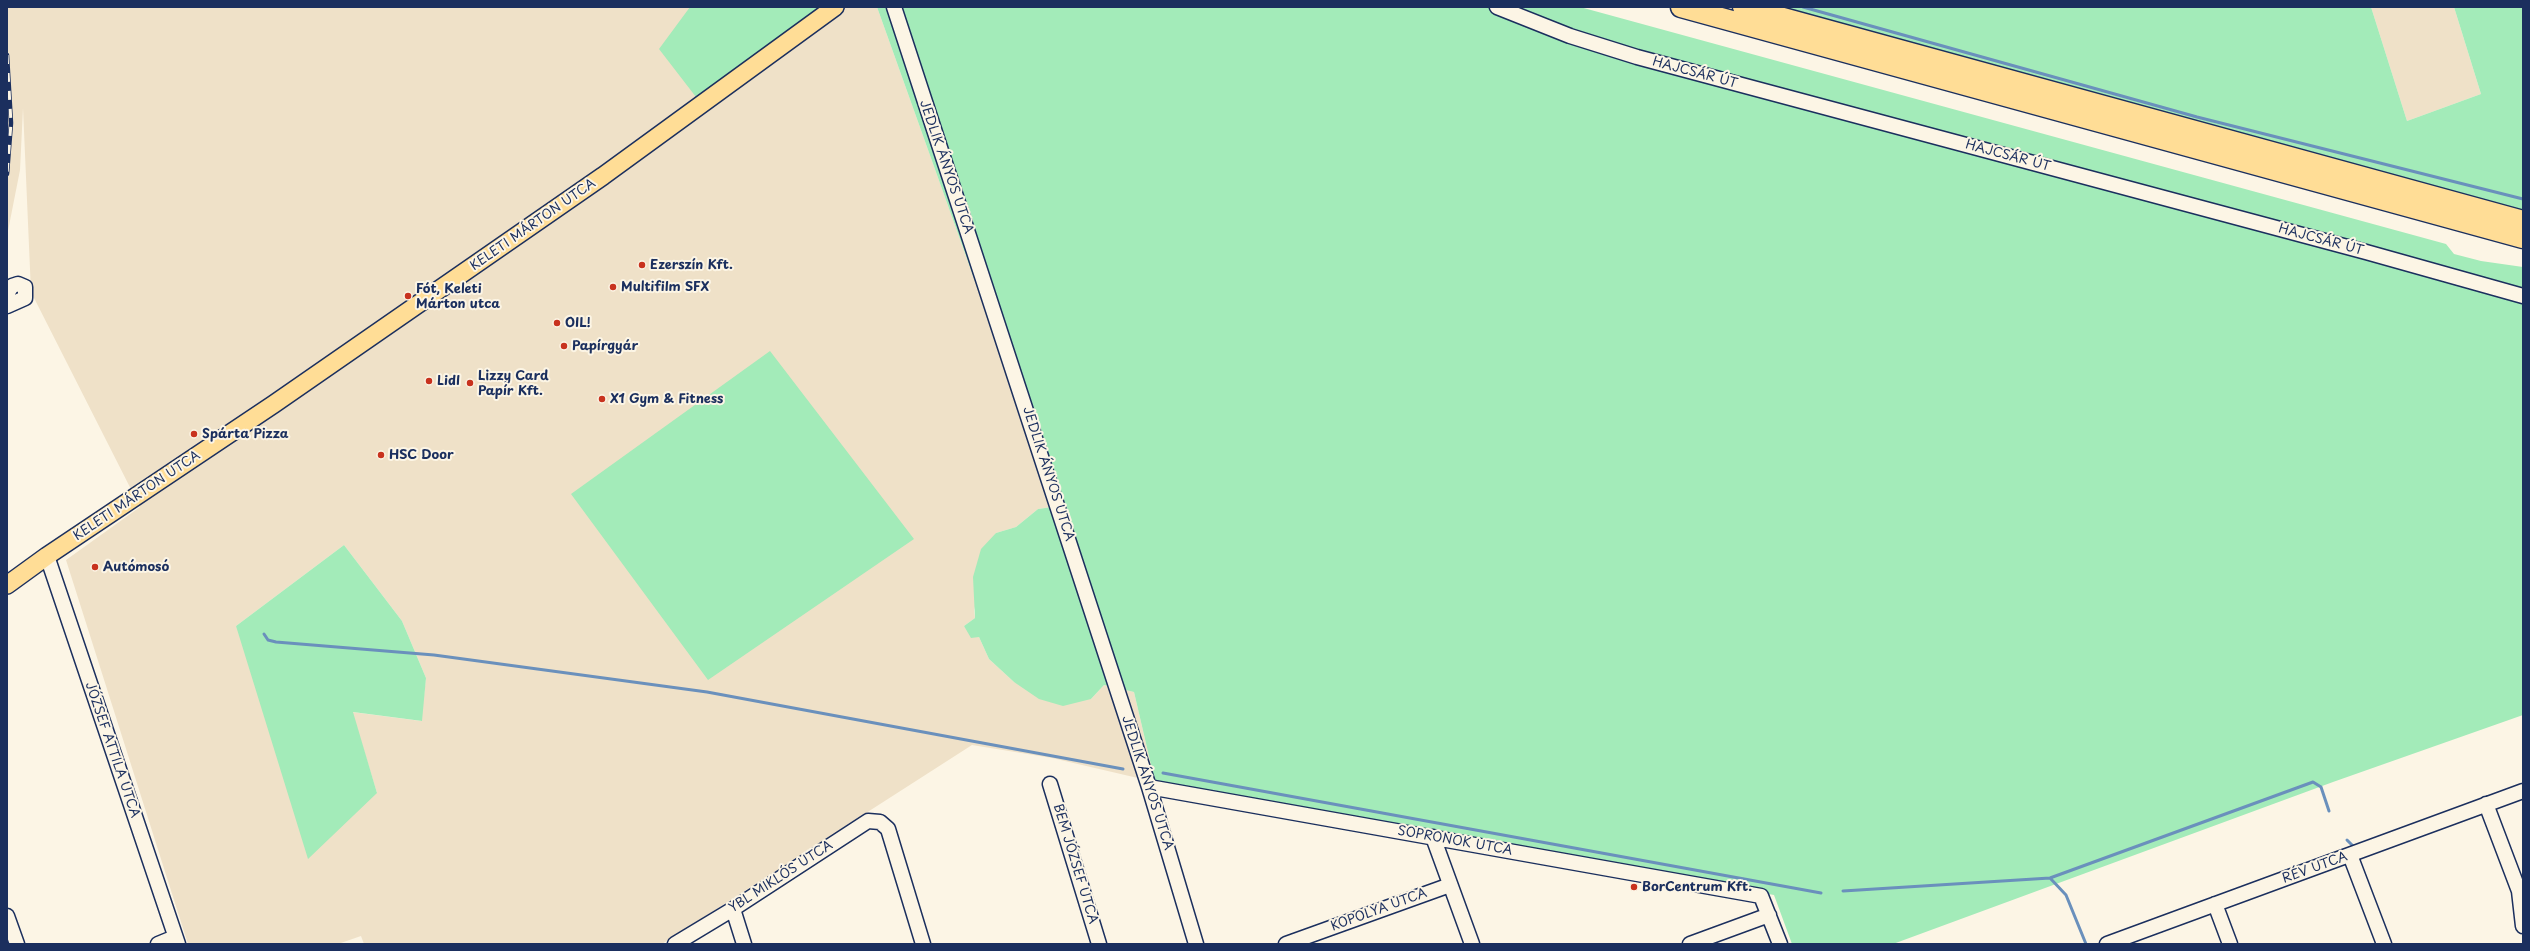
<!DOCTYPE html>
<meta charset="utf-8">
<style>
body{margin:0}
#map{position:relative;width:2530px;height:951px;overflow:hidden;background:#fcf5e5;font-family:"Playpen Sans",sans-serif}
canvas{display:block}
.frame{position:absolute;inset:0;border:8px solid #1b2f5e;pointer-events:none}
</style>
<div id="map">
<canvas width="2530" height="951"></canvas>
<div class="frame"></div>
</div>
<script>
const context = document.querySelector('canvas').getContext('2d');
context.lineJoin = 'round';
function fillPath(path, color) { context.fillStyle = color; context.fill(path, 'evenodd'); }
const poly = rows => new Path2D(rows.map(r => 'M' + r).join(''));
function stroke(path, color, width, dash) { context.strokeStyle = color; context.lineWidth = width; context.lineCap = dash ? 'butt' : 'round'; context.setLineDash(dash || []); context.stroke(path); }
function write(font, color, halo, rows, align = 'center') {
  context.font = font + ' "Playpen Sans",sans-serif'; context.lineWidth = 4; context.setLineDash([]); context.textBaseline = 'middle'; context.strokeStyle = halo; context.fillStyle = color; for (const [text, x, y, turn = 0] of rows) {
    context.save(); context.translate(x, y); context.rotate((+turn || 0) * Math.PI / 180); context.textAlign = isNaN(turn) ? turn : align; if (halo) context.strokeText(text, 0, 0); context.fillText(text, 0, 0); context.restore();
  }
}
const built = poly([
 [7,7,877,7,1011,382,1033,457,1052,507,1038,509,1016,527,996,533,974,610,975,618,964,626,979,637,989,659,1014,682,1091,699,1104,685,1134,692,1155,782,1052,758,972,745,662,944,364,944,361,936,338,944,188,944,66,560,140,507,31,292,23,108,20,170,7,236],
 [344,545,402,621,426,678,421,721,352,712,377,793,236,626],
 [2371,7,2454,7,2481,94,2407,121]
]);
const green = poly([
 [690,7,838,7,696,97,659,49],
 [877,7,1580,7,2446,244,2454,254,2481,261,2523,267,2523,715,2333,782,1893,944,1792,944,1774,895,1155,782,1134,692,1104,685,1091,699,1063,706,1039,699,1014,682,989,659,979,637,971,638,964,626,975,618,973,577,981,549,996,533,1016,527,1038,509,1052,507,1033,457,1011,382],
 [1779,7,2371,7,2407,121,2481,94,2454,7,2523,7,2523,215],
 [770,351,914,539,708,680,571,494],
 [344,545,402,621,426,678,422,721,353,712,377,793,308,859,236,626]
]);
const stream = poly([
 [1803,7,2197,117,2523,199],
 [264,634,268,640,276,642,434,655,707,692,1123,769],
 [1163,773,1821,893],
 [2347,840,2353,846,2356,846],
 [2050,878,2066,895,2086,944],
 [1843,891,2050,878,2313,782,2321,787,2329,811]
]);
const minor = poly([
 [894,7,1149,787,1196,944],
 [1497,7,1570,36,1637,57,2366,252,2523,296],
 [7,294,12,286,18,284,25,287,25,298,7,306],
 [47,556,178,944],
 [1050,784,1099,944],
 [1149,787,1761,896,1780,944],
 [2486,804,2519,891,2523,926],
 [1433,837,1472,944],
 [2350,855,2384,944],
 [2215,904,2230,944],
 [733,909,744,944],
 [7,916,17,944],
 [158,944,175,937],
 [675,944,733,909,868,821,880,822,888,829,923,944],
 [1286,944,1450,885],
 [1690,944,1769,915],
 [2107,944,2523,791]
]);
const major = poly([
 [7,585,47,556,274,404,603,176,835,7]
]);
const highway = poly([
 [1681,7,2523,238],
 [1743,7,2523,221]
]);
const rail = poly([
 [7,55,11,123,7,174]
]);
const markers = [
 [642,265,4,"#c8321e"],
 [613,287,4,"#c8321e"],
 [408,296,4,"#c8321e"],
 [557,323,4,"#c8321e"],
 [564,346,4,"#c8321e"],
 [429,381,4,"#c8321e"],
 [470,383,4,"#c8321e"],
 [602,399,4,"#c8321e"],
 [194,434,4,"#c8321e"],
 [381,455,4,"#c8321e"],
 [95,567,4,"#c8321e"],
 [1634,887,4,"#c8321e"]
];
const streetNames = [
 ["HAJCSÁR ÚT",1695,73,15],
 ["HAJCSÁR ÚT",2008,156,15],
 ["JEDLIK ÁNYOS UTCA",946,167,71],
 ["KELETI MÁRTON UTCA",533,225,-35],
 ["HAJCSÁR ÚT",2321,240,15],
 ["JEDLIK ÁNYOS UTCA",1048,474,72],
 ["KELETI MÁRTON UTCA",137,496,-34],
 ["JÓZSEF ATTILA UTCA",112,750,71],
 ["JEDLIK ÁNYOS UTCA",1147,783,72],
 ["SOPRONOK UTCA",1455,841,10],
 ["BEM JÓZSEF UTCA",1075,864,73],
 ["RÉV UTCA",2315,868,-20],
 ["YBL MIKLÓS UTCA",781,877,-33],
 ["KOPOLYA UTCA",1379,910,-20]
];
const poiNames = [
 ["Ezerszín Kft.",650,265],
 ["Multifilm SFX",621,287],
 ["Fót, Keleti",416,289],
 ["Márton utca",416,304],
 ["OIL!",565,323],
 ["Papírgyár",572,346],
 ["Lizzy Card",478,376],
 ["Papír Kft.",478,391],
 ["Lidl",437,381],
 ["X1 Gym & Fitness",610,399],
 ["Spárta Pizza",202,434],
 ["HSC Door",389,455],
 ["Autómosó",103,567],
 ["BorCentrum Kft.",1642,887]
];
fillPath(built, '#efe1c8');
fillPath(green, '#a3ebb9');
stroke(stream, '#6a90bc', 3);
stroke(minor, '#1b2f5e', 17);
stroke(major, '#1b2f5e', 20);
stroke(highway, '#1b2f5e', 23);
stroke(minor, '#fcf5e5', 14);
stroke(major, '#ffdd96', 17);
stroke(highway, '#ffdd96', 20);
stroke(rail, '#1b2f5e', 4.5);
stroke(rail, '#fcf5e5', 3, [9]);
for (const [x, y, r, color] of markers) { const dot = new Path2D(); dot.arc(x, y, r, 0, 2 * Math.PI); context.fillStyle = color; context.fill(dot); stroke(dot, '#fcf5e5', 1.5); }
write('13px', '#1b2f5e', '#fcf5e5', streetNames);
write('bold 13px', '#1b2f5e', '#fcf5e5', poiNames, 'left');
</script>
